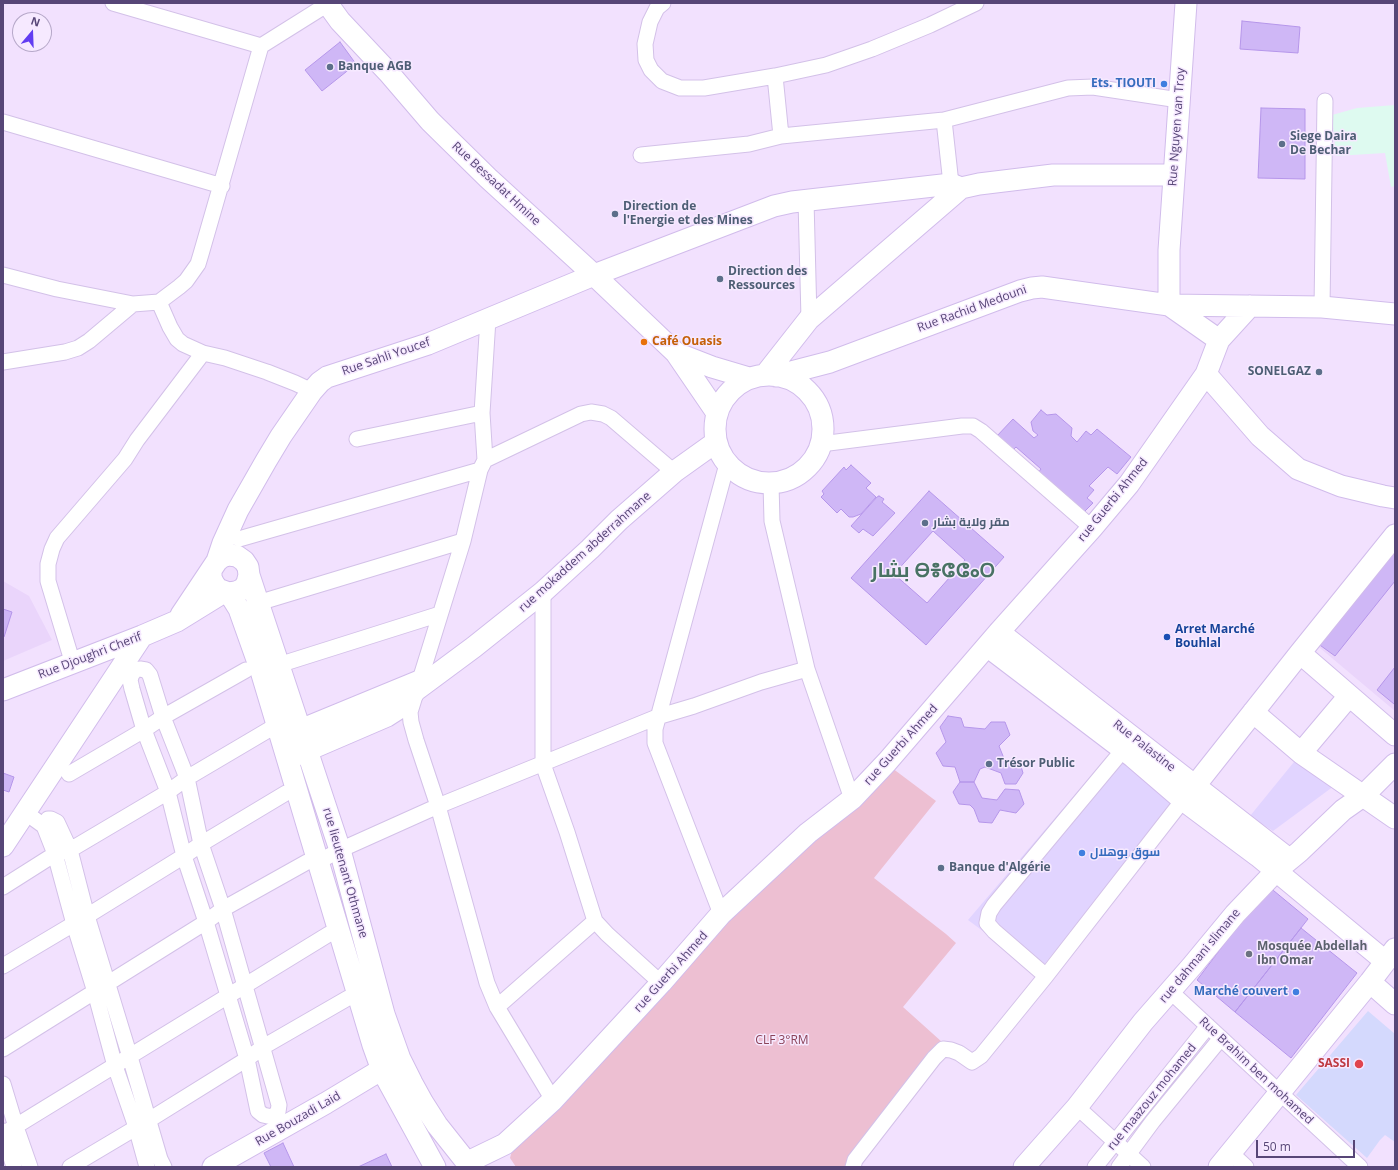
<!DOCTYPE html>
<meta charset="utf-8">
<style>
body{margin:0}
#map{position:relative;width:1398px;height:1170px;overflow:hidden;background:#f2e1fe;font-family:"Open Sans",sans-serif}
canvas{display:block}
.frame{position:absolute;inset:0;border:4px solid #574677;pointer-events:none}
.north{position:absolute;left:12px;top:12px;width:40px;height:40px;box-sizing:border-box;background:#f6e9ff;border:1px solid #b6a8c9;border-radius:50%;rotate:19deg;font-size:11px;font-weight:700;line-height:16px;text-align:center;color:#574677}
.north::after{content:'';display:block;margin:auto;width:14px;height:18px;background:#623cf2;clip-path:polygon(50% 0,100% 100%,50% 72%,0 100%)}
.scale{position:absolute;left:1256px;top:1140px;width:99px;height:18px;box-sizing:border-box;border:2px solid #574677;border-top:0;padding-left:5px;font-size:12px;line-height:14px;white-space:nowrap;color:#574677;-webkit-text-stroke:3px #f6e9ff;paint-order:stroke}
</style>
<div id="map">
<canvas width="1398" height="1170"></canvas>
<div class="frame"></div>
<div class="north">N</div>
<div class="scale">50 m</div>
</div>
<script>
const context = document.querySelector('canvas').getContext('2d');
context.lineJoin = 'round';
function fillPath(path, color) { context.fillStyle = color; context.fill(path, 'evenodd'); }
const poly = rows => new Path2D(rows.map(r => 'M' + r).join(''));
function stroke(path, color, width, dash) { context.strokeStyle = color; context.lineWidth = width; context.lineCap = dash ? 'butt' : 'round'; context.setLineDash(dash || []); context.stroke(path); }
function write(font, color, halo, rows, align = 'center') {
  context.font = font + ' "Open Sans",Cairo,"Noto Sans Tifinagh",sans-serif'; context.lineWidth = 3; context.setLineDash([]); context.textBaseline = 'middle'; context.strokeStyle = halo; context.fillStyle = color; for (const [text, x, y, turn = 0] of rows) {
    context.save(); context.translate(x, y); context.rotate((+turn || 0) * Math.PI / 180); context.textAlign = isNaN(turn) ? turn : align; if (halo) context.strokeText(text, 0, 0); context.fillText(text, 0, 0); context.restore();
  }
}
const residential = poly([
 [1395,541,1395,711,1314,643],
 [3,581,29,596,52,640,3,661]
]);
const commercial = poly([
 [1112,751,1177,801,1038,972,968,920],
 [1298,757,1334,786,1273,831,1250,816]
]);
const education = poly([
 [1395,105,1395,186,1391,187,1385,153,1336,156,1332,115,1357,108]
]);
const medical = poly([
 [1368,1011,1395,1034,1395,1142,1385,1135,1380,1140,1367,1158,1296,1095]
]);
const green = poly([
 [892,768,936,801,874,878,946,934,956,943,903,1007,942,1042,849,1161,849,1167,516,1167,510,1158,513,1147,693,951]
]);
const building = poly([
 [1242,21,1300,27,1298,53,1240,49,1242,21],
 [340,42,356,64,322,91,305,70,340,42],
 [1261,108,1305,109,1305,179,1258,178,1261,108],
 [1041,410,1047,415,1056,414,1072,428,1071,436,1077,442,1086,431,1091,435,1097,429,1131,457,1117,474,1108,467,1089,486,1094,490,1087,498,1093,503,1082,514,1037,474,1041,469,1016,447,1011,452,996,437,1013,419,1034,438,1038,435,1033,431,1031,422,1041,410],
 [851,465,871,483,866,488,876,497,861,514,853,517,849,517,841,509,837,513,821,497,824,494,822,491,844,467,846,470,851,465],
 [929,491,1004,557,926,645,851,578,929,491],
 [933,531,965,560,927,603,894,574,933,531],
 [879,496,884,499,882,502,895,513,873,536,863,529,859,533,851,526,877,497,879,496],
 [1395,545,1395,581,1335,656,1317,643,1395,545],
 [3,609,12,612,4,637,3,637,3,609],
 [1395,667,1395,703,1394,704,1377,690,1395,667],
 [948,716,961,718,964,727,985,729,991,722,1005,722,1010,735,999,746,1005,761,1020,763,1023,773,1016,784,1005,784,1001,773,985,767,980,769,974,782,960,782,955,767,943,766,936,753,946,742,940,727,948,716],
 [3,773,14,777,9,792,3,790,3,773],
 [960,782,974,782,982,798,997,800,1005,789,1019,790,1024,804,1016,813,1000,810,992,823,979,822,974,809,970,805,959,804,953,792,960,782],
 [1268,886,1308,919,1235,1012,1197,980,1268,886],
 [1301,928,1357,973,1291,1058,1235,1012,1301,928],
 [283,1143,294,1167,271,1167,264,1153,283,1143],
 [386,1154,392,1167,358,1167,386,1154]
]);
const street = poly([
 [113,3,261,46,328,4],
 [663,3,657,8,650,22,645,44,646,60,651,70,662,81,680,88,704,88,775,76,826,65,872,49,930,25,976,3],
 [775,76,781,136],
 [3,122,222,186],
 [641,155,749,144,781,136,944,120],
 [951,184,944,120,1068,88,1093,87,1179,100],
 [806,200,809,319],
 [3,275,57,289,133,304,159,302,179,287,186,281,198,264,201,254,261,46],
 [159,302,170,327,177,339,183,344,203,353,225,358,267,372,295,383,312,391],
 [1322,307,1325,101],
 [3,362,65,352,78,348,89,341,133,304],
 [482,413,488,319],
 [357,439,482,413,485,460,581,414,591,412,603,414,611,418,674,472],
 [821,444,962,426,973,426,981,431,1092,528],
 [485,460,480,470,463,541,410,712,411,722,416,740,438,806,487,983,497,1007,553,1100],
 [771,484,772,521,807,669,852,799],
 [239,539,480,470],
 [543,592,543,764,567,832,595,921,607,934,661,983],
 [258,603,463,541],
 [73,664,48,581,48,564,52,549,57,538,125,459,137,440,203,353],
 [269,668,440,614],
 [140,669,146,670,150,675,163,717,187,778,201,844,223,909,279,1105,278,1112,272,1117,263,1115,258,1111,247,1059,206,922,184,856,168,792,144,730,132,689,130,680,132,674,136,670,140,669],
 [69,774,144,730,163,717,246,670],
 [26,813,44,826,55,854,74,924,95,992,115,1066,136,1127,147,1167],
 [44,826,48,819,51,819,57,822,70,850,87,916,130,1057,160,1159,164,1167],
 [318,862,340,850,438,806,657,717,694,706,761,682,807,669],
 [3,887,55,854,70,850,168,792,187,778,270,729],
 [721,914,655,743,655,729,727,464],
 [3,966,87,916,184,856,201,844,286,793],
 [1046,976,994,931,987,923,989,913,994,905,1123,750,1130,744],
 [1170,991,1360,1167],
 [497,1007,595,921],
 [3,1049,206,922,223,909,307,862],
 [3,1084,16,1127,30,1167],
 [1077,1107,1143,1167],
 [3,1131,14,1167],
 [3,1134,329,934],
 [1231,1153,1246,1167],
 [70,1167,149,1120,247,1059,263,1047,348,998],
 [853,1167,855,1160,934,1058,943,1049,951,1050,959,1053,972,1062,981,1056,1046,976,1183,800],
 [1095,1167,1208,1026],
 [1119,1167,1153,1121,1221,1038]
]);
const secondary = poly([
 [327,3,340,21,388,72,430,121,488,178,594,275,676,353,717,413],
 [1169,305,1169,250,1186,3],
 [1169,305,1219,340],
 [676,353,712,367,749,378],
 [1206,374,1260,436,1298,469,1341,486,1383,496,1395,498],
 [765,375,809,319,961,188,979,184,1053,175,1174,175],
 '715 429a54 54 0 1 1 108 0a54 54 0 1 1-108 0Z',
 [776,376,830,362,1020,291,1032,288,1042,287,1169,305,1322,307,1395,314],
 [217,561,223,543,238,510,266,461,281,436,312,391,320,382,327,377,428,344,594,275,774,206,792,202,951,184,961,188],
 [249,575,340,850,384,1014,400,1059,412,1083,423,1103,437,1125,464,1159],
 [229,593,239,609,261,671,373,1045,382,1070,435,1167],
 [181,615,217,561,222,557,229,555,237,556,244,561,248,567,249,575,247,583,243,589,236,592,229,593,218,589,214,584,211,578,211,571],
 [999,632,1086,701,1289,859],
 [987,646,1133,757,1183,800,1258,856,1385,961],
 [1300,653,1395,735],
 [3,690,142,636,177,621,224,592],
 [1253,712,1301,753,1395,818],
 [286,736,422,680],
 [1301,753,1349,696],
 [294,756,387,716,401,707,416,690,474,647,543,592,590,549,619,520,674,472,716,442],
 [1186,797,1300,653,1395,535],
 [3,846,142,636],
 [1370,982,1395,1004],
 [472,1160,505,1144,553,1100,661,983,721,914,808,833,852,799,887,762,999,632,1092,528,1129,484,1206,374,1219,340,1250,306],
 [213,1167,326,1103,394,1062],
 [1024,1167,1077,1107,1143,1022,1192,966,1235,914,1276,871,1299,852,1343,810,1363,796,1395,764],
 [1219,1167,1370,982,1395,949]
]);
const markers = [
 [330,67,4,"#5c6f8a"],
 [1164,84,4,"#3f7fe0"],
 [1282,144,4,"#5c6f8a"],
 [615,214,4,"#5c6f8a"],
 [720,279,4,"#5c6f8a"],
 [644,342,4,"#e8710a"],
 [1319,372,4,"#5c6f8a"],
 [925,523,4,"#5c6f8a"],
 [1167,637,4,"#1a4fb4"],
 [989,764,4,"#5c6f8a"],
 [1082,853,4,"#3f7fe0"],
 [941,868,4,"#5c6f8a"],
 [1249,954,4,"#6b7280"],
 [1296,992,4,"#3f7fe0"],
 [1359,1064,5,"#e0444e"]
];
const serviceNames = [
 ["Banque AGB",338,67],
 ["Siege Daira",1290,137],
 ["De Bechar",1290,151],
 ["Direction de",623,207],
 ["l'Energie et des Mines",623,221],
 ["Direction des",728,272],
 ["Ressources",728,286],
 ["SONELGAZ",1311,372,"right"],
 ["مقر ولاية بشار",933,523],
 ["Trésor Public",997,764],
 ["Banque d'Algérie",949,868]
];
const shopNames = [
 ["Ets. TIOUTI",1156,84],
 ["سوق بوهلال",1090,853,"left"],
 ["Marché couvert",1288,992]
];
const streetNames = [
 ["Rue Nguyen van Troy",1177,127,-86],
 ["Rue Bessadat Hmine",496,184,43],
 ["Rue Rachid Medouni",972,309,-20],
 ["Rue Sahli Youcef",386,357,-19],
 ["rue Guerbi Ahmed",1113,500,-51],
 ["rue mokaddem abderrahmane",585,552,-42],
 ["Rue Djoughri Cherif",90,656,-21],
 ["rue Guerbi Ahmed",901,745,-48],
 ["Rue Palastine",1144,746,38],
 ["rue lieutenant Othmane",345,873,74],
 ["rue dahmani slimane",1200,956,-50],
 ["rue Guerbi Ahmed",671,972,-48],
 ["Rue Brahim ben mohamed",1256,1071,43],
 ["rue maazouz mohamed",1152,1097,-51],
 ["Rue Bouzadi Laid",298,1119,-30]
];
const foodNames = [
 ["Café Ouasis",652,342]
];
const transitNames = [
 ["Arret Marché",1175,630],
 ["Bouhlal",1175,644]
];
const worshipNames = [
 ["Mosquée Abdellah",1257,947],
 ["Ibn Omar",1257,961]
];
const parkNames = [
 ["CLF 3°RM",782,1041]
];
const healthNames = [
 ["SASSI",1350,1064]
];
const townNames = [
 ["بشار ⴱⴻⵛⵛⴰⵔ",933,571]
];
fillPath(residential, '#ead5fb');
fillPath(commercial, '#e1d4ff');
fillPath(education, '#defaf0');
fillPath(medical, '#d4d9fd');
fillPath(green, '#edbfd2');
fillPath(building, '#cfb7f6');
stroke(building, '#b596ea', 1);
stroke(street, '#d3c1e8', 17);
stroke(secondary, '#d1bceb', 23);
stroke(street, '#fff', 15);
stroke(secondary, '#fff', 21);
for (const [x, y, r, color] of markers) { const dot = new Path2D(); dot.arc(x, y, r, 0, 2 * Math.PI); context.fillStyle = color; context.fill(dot); stroke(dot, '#f6e9ff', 1.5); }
write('bold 12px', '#4e5e75', '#f6e9ff', serviceNames, 'left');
write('bold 12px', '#366cbe', '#f6e9ff', shopNames, 'right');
write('12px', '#574677', '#f6e9ff', streetNames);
write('bold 12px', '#c56008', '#f6e9ff', foodNames, 'left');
write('bold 12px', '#164399', '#f6e9ff', transitNames, 'left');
write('bold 12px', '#5b616d', '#f6e9ff', worshipNames, 'left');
write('12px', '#8b4258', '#f6e9ff', parkNames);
write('bold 12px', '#be3a42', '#f6e9ff', healthNames, 'right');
write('bold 20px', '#497264', '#f6e9ff', townNames);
</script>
